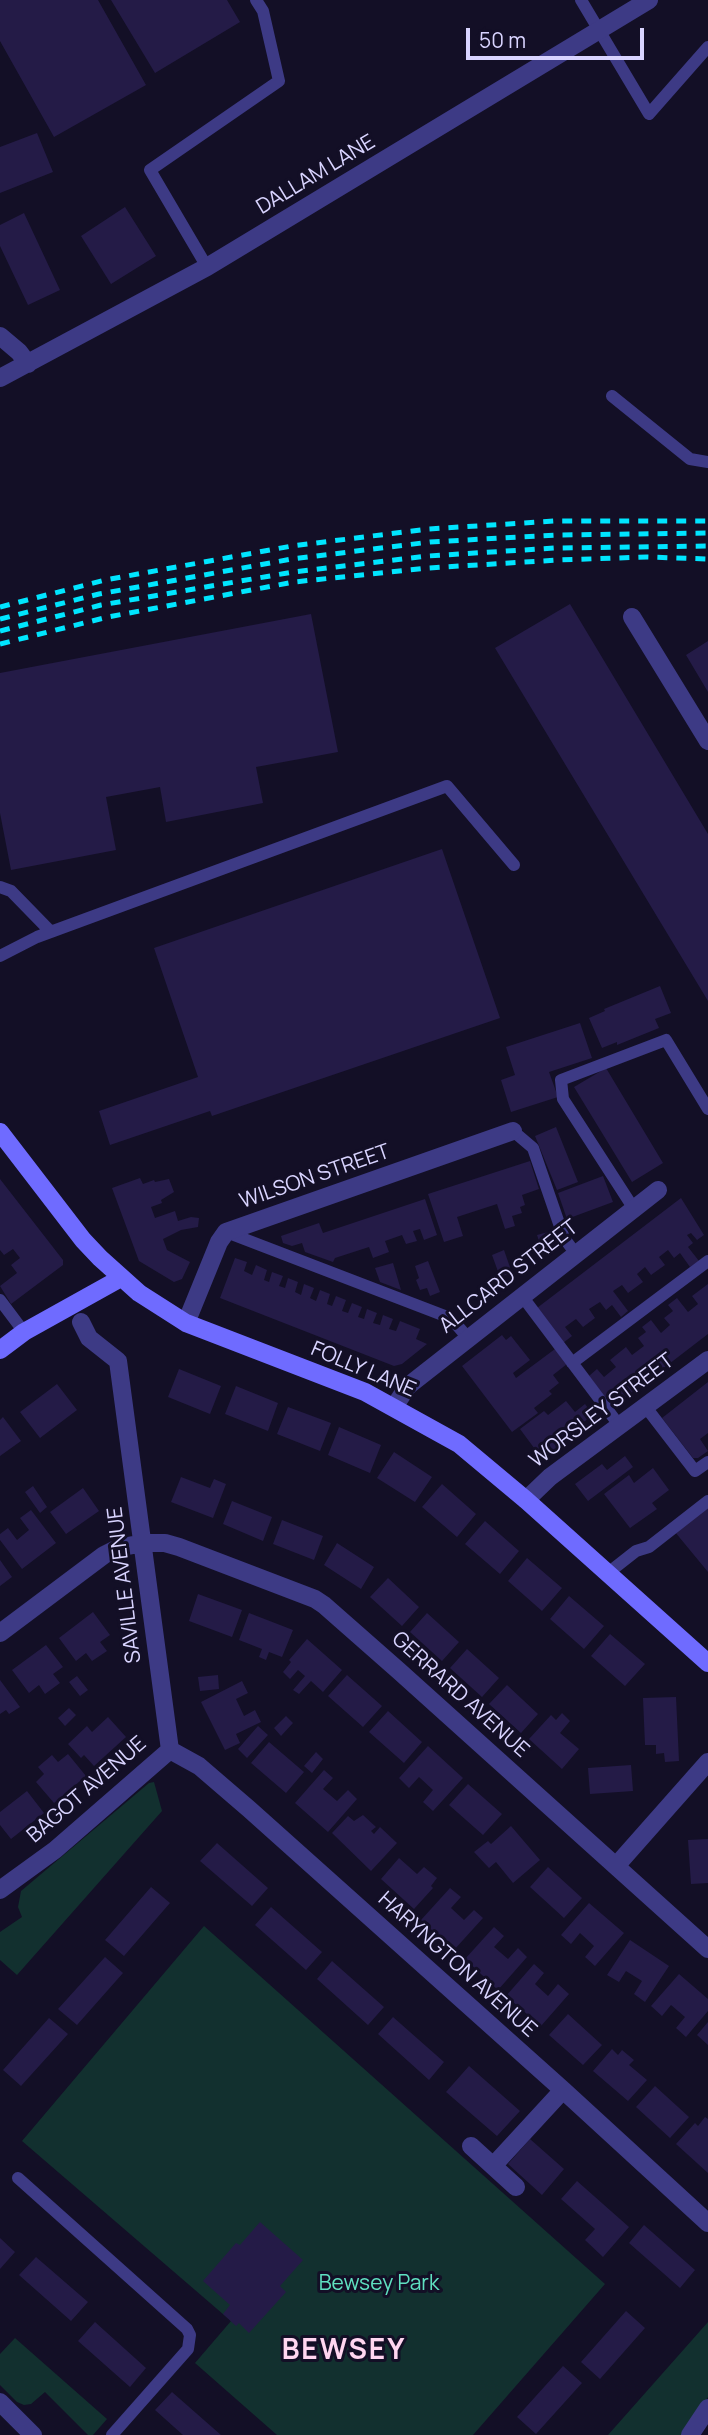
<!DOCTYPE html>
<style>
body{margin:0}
#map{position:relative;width:708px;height:2435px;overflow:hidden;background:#130f26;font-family:Manrope,sans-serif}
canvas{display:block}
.scale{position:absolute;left:466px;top:28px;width:178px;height:32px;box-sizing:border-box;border:4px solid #d9d4ff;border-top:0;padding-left:9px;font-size:21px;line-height:24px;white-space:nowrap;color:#d9d4ff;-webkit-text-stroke:5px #130f26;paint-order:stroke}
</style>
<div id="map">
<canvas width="708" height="2435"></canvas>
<div class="scale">50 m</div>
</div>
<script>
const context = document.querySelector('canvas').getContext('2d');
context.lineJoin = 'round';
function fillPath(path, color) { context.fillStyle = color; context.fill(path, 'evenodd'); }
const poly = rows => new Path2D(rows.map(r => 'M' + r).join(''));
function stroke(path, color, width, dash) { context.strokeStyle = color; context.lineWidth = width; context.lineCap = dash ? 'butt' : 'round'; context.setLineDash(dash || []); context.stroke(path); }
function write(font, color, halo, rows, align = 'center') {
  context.font = font + ' Manrope,sans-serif'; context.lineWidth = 6; context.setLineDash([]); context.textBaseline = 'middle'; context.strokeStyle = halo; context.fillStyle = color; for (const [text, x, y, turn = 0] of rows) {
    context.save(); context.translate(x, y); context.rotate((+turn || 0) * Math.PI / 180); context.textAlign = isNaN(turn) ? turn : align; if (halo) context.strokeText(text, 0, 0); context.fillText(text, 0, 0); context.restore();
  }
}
const green = poly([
 [154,1782,162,1811,17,1975,0,1960,0,1932,22,1917,18,1907,21,1891,149,1783],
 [204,1926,605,2284,473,2435,277,2435,195,2363,231,2321,22,2141],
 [708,2322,708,2397,682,2435,608,2435],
 [15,2338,107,2419,93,2435,88,2435,45,2392,31,2404,24,2405,17,2402,0,2385,0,2354]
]);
const building = poly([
 [0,0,98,0,146,85,54,137,0,41],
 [111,0,227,0,240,22,155,73],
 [37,133,53,172,0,193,0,147],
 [125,207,156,256,111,284,81,236],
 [24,213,60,290,28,305,0,246,0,225],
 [570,604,708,834,708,1001,495,648],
 [311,614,338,752,256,767,263,803,166,822,160,787,106,797,116,850,11,870,0,813,0,673],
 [708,641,708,692,686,655],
 [442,849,500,1018,212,1116,210,1111,110,1145,99,1111,198,1077,154,948],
 [660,986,671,1013,655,1019,659,1028,617,1045,617,1042,602,1048,589,1018,605,1011,604,1009],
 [580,1023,592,1058,549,1072,558,1097,511,1112,501,1080,515,1075,506,1047],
 [606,1068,663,1163,632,1182,574,1087],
 [556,1127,578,1182,557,1190,535,1136],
 [530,1161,539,1189,522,1195,525,1205,520,1207,522,1213,512,1216,515,1226,505,1229,497,1204,457,1217,463,1236,444,1242,428,1194],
 [603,1176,613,1202,567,1219,558,1193],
 [140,1178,143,1184,154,1180,155,1182,169,1179,174,1192,161,1200,162,1203,151,1207,155,1218,175,1211,178,1221,191,1217,199,1218,198,1227,181,1230,163,1239,167,1250,190,1262,182,1279,174,1282,139,1261,112,1188],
 [0,1179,63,1260,63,1265,11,1304,0,1286,17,1273,11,1265,20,1258,13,1249,4,1255,0,1250],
 [681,1198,704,1235,697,1240,691,1233,687,1235,693,1243,688,1247,699,1261,690,1267,680,1253,674,1258,668,1250,659,1257,665,1265,651,1275,645,1267,637,1274,643,1282,628,1293,622,1285,613,1291,628,1311,621,1317,612,1305,606,1310,600,1302,589,1309,595,1318,583,1327,576,1319,565,1327,572,1336,563,1343,537,1308],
 [425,1199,437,1235,424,1240,420,1229,413,1231,417,1241,406,1244,402,1235,385,1241,389,1252,373,1258,369,1247,335,1258,333,1262,305,1252,302,1243,292,1246,283,1243,281,1236,319,1223,323,1233],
 [548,1232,553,1247,542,1250,537,1235],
 [504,1250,512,1273,500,1277,492,1255],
 [235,1258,247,1262,244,1271,252,1275,256,1265,267,1270,264,1280,269,1282,272,1272,283,1276,279,1286,285,1288,288,1278,298,1282,295,1292,301,1295,304,1284,314,1288,310,1298,316,1301,320,1290,330,1294,327,1304,332,1306,336,1296,346,1300,342,1311,348,1313,352,1303,362,1307,358,1317,364,1319,367,1309,377,1313,373,1323,380,1325,383,1315,393,1319,389,1329,396,1331,400,1321,420,1329,416,1339,427,1344,402,1364,394,1366,220,1298],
 [428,1261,440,1292,430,1296,427,1288,420,1290,416,1280,419,1278,415,1266],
 [393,1263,401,1290,380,1282,375,1268],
 [708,1284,708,1334,613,1407,589,1376,597,1369,604,1377,616,1367,610,1360,626,1347,632,1355,644,1346,638,1338,646,1332,642,1327,651,1320,661,1333,670,1325,664,1318,673,1311,668,1305,677,1298,688,1312,698,1304,692,1296],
 [502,1335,506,1340,511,1336,530,1360,513,1373,516,1378,555,1349,567,1364,553,1375,559,1383,549,1391,552,1394,534,1408,538,1413,512,1432,462,1366],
 [179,1369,221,1386,210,1414,168,1397],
 [708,1382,708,1433,700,1439,708,1451,698,1458,693,1458,662,1418],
 [57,1384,77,1410,40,1438,20,1412],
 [236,1386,278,1403,268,1431,225,1414],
 [566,1401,575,1412,585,1404,593,1415,565,1436,568,1441,543,1460,520,1429,544,1411,548,1415],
 [288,1407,331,1423,320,1451,277,1434],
 [3,1417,21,1441,0,1456,0,1420],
 [339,1427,381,1445,370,1473,328,1455],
 [394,1452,432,1477,415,1502,377,1478],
 [625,1456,633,1467,588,1501,575,1484,602,1464,607,1470],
 [653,1468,669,1490,652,1503,657,1509,630,1528,604,1494,629,1475,634,1483],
 [181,1477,210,1488,214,1479,226,1484,213,1518,171,1502],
 [442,1484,476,1514,457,1537,422,1507],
 [33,1486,47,1507,40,1513,25,1492],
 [83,1488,99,1511,66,1534,50,1512],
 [232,1501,272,1517,263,1541,223,1524],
 [708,1505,708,1572,675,1532],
 [31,1510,56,1543,22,1569,0,1540,0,1534,8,1528,17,1540,29,1530,20,1518],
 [282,1520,323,1536,314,1560,273,1544],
 [485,1521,519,1551,500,1574,465,1544],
 [337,1543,374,1567,361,1589,324,1565],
 [527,1558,562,1588,542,1611,508,1581],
 [0,1560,12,1577,0,1586],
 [388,1578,419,1607,402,1626,370,1597],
 [198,1594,242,1610,232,1637,189,1621],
 [569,1596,604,1626,584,1649,550,1619],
 [93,1612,110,1635,100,1642,107,1651,92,1661,86,1653,76,1661,59,1638],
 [249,1613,293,1630,282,1657,269,1652,266,1660,259,1657,262,1649,239,1640],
 [427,1613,459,1642,442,1661,410,1632],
 [610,1634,645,1664,625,1686,591,1656],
 [307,1639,342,1670,323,1692,311,1681,299,1694,293,1690,305,1676,298,1670,290,1679,283,1672,291,1662,289,1660],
 [46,1645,63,1667,53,1674,60,1683,45,1694,39,1685,29,1693,12,1670],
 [467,1649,499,1678,482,1697,450,1668],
 [218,1675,219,1689,200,1691,198,1677],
 [347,1675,382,1706,363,1727,328,1696],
 [77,1676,88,1690,80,1696,69,1682],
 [0,1680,20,1707,9,1714,6,1710,0,1714],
 [242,1681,248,1693,236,1699,244,1716,255,1710,261,1722,236,1734,240,1743,225,1750,201,1702],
 [507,1685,538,1714,521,1733,489,1704],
 [676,1697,679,1761,665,1762,664,1753,656,1754,656,1745,645,1745,643,1698],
 [69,1708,76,1715,65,1726,58,1718],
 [388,1711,422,1742,404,1763,369,1732],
 [562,1713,570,1721,560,1733,579,1749,562,1769,529,1739,551,1715,556,1720],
 [286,1716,293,1723,281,1736,274,1728],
 [108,1717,126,1737,94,1766,84,1755,81,1758,68,1744,87,1726,92,1732],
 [258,1726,268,1735,247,1758,238,1749],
 [269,1742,304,1772,286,1793,251,1763],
 [428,1746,463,1778,433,1811,423,1802,433,1790,419,1777,409,1788,399,1778],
 [316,1752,323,1759,312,1773,304,1766],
 [68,1754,86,1776,54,1803,36,1782,44,1774,38,1767,52,1755,58,1762],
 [631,1765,633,1791,590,1794,588,1768],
 [324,1770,333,1778,323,1789,337,1801,348,1790,357,1799,328,1832,295,1803],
 [468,1784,502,1814,483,1835,449,1805],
 [27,1791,44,1813,11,1839,0,1825,0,1812],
 [363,1815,376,1827,371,1831,374,1834,380,1827,397,1843,371,1871,332,1833,348,1816,354,1821],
 [511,1826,540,1860,513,1883,496,1862,489,1868,474,1852,488,1841,491,1844],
 [708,1839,708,1883,691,1884,688,1840],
 [217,1843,268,1888,252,1906,200,1861],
 [399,1858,417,1874,424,1867,437,1878,431,1886,433,1888,414,1909,381,1879],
 [548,1867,582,1898,564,1918,530,1887],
 [151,1887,170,1903,124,1956,105,1940],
 [450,1888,461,1897,451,1908,464,1920,474,1910,483,1918,454,1950,421,1920],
 [589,1903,624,1933,595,1966,585,1957,594,1946,580,1933,571,1944,561,1935],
 [271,1907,322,1952,306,1970,255,1925],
 [494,1927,504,1936,494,1947,508,1959,518,1948,527,1957,498,1990,465,1959],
 [630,1940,669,1966,645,2002,634,1994,642,1981,626,1971,619,1982,607,1975],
 [105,1957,123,1973,77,2025,58,2009],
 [332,1961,384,2007,368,2025,317,1979],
 [534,1964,544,1973,535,1984,548,1996,558,1984,569,1994,541,2026,506,1996],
 [679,1974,708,1999,708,2011,686,2037,676,2028,685,2017,671,2005,662,2016,651,2006],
 [568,2014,602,2045,583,2065,549,2035],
 [393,2017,444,2062,429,2080,378,2034],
 [49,2018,68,2034,21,2086,3,2070],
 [708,2022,708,2045,697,2035],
 [612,2049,618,2055,622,2050,634,2060,629,2065,647,2080,628,2101,593,2071],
 [469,2066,520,2111,497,2136,446,2092],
 [655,2086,689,2117,670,2138,636,2107],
 [705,2117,708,2119,708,2173,676,2144,695,2123,698,2126],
 [530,2139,564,2169,542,2195,508,2164],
 [577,2181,629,2227,603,2257,585,2240,595,2229,561,2199],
 [260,2222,303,2260,280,2286,286,2292,249,2333,239,2323,236,2326,223,2314,230,2305,203,2281,236,2243,240,2245],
 [644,2225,695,2270,680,2288,629,2243],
 [0,2238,15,2252,0,2269],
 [36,2257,88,2302,71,2321,19,2275],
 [626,2311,645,2328,600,2379,581,2362],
 [95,2322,146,2368,130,2387,78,2341],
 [563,2366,582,2383,536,2434,517,2417],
 [172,2392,221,2435,183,2435,155,2410]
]);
const lane = poly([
 [581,0,649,114,708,47],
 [207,267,150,170,279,81,263,11,256,0],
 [612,396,690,459,708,462],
 [0,887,11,891,51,932],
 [0,956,37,937,447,786,514,865],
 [513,1131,533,1148,564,1238,576,1254],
 [634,1209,563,1099,561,1080,666,1040,708,1109],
 [226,1232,445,1316,456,1324,468,1338],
 [522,1296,619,1425],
 [0,1300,24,1332],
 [572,1363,708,1261],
 [645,1406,695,1471,708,1462],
 [608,1573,636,1551,649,1547,708,1501],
 [18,2178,187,2329,190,2335,188,2349,112,2435]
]);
const street = poly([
 [0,336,19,352,28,364],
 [0,378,207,267,649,0],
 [632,617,708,741],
 [81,1322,89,1338,118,1361,170,1750],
 [186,1323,219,1242,226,1232,513,1131],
 [394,1407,408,1386,658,1190],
 [526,1500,550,1477,708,1360],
 [0,1633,104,1555,118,1548,143,1543,165,1543,179,1547,315,1599,324,1605,399,1671,708,1949],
 [170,1750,199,1766,249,1809,563,2090,708,2223],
 [616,1866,708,1762],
 [0,1890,55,1850,170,1750],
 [471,2146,516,2187],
 [493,2166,563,2090],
 [0,2402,33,2435],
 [690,2435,708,2408]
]);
const secondary = poly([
 [0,1132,83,1240,100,1258,139,1293,186,1323,365,1392,459,1444,526,1500,708,1663],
 [0,1350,24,1332,121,1278]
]);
const rail = poly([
 [0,607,105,580,292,546,428,529,555,521,708,521],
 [0,619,99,594,292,559,430,542,556,535,708,533],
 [0,631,101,605,293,572,428,556,555,548,708,546],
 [0,644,108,617,294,582,428,568,558,560,647,557,708,559]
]);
const streetNames = [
 ["DALLAM LANE",316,175,-31],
 ["WILSON STREET",315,1177,-19],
 ["ALLCARD STREET",509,1277,-38],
 ["FOLLY LANE",363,1370,23],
 ["WORSLEY STREET",602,1411,-37],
 ["SAVILLE AVENUE",125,1585,-97],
 ["GERRARD AVENUE",460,1695,42],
 ["BAGOT AVENUE",87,1790,-41],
 ["HARYNGTON AVENUE",457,1965,42]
];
const parkNames = [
 ["Bewsey Park",379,2284]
];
const districtNames = [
 ["BEWSEY",344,2351]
];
fillPath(green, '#12302f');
fillPath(building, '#241b47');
stroke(lane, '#3d3a85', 12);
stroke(street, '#3d3a85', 18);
stroke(secondary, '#6f6bff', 18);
stroke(rail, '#00e5ff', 5, [10, 9]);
write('21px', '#d9d4ff', '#130f26', streetNames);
write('21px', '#5fe0c0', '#130f26', parkNames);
context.letterSpacing = '2px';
write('bold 28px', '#ffd6f0', '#130f26', districtNames);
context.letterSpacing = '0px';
</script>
